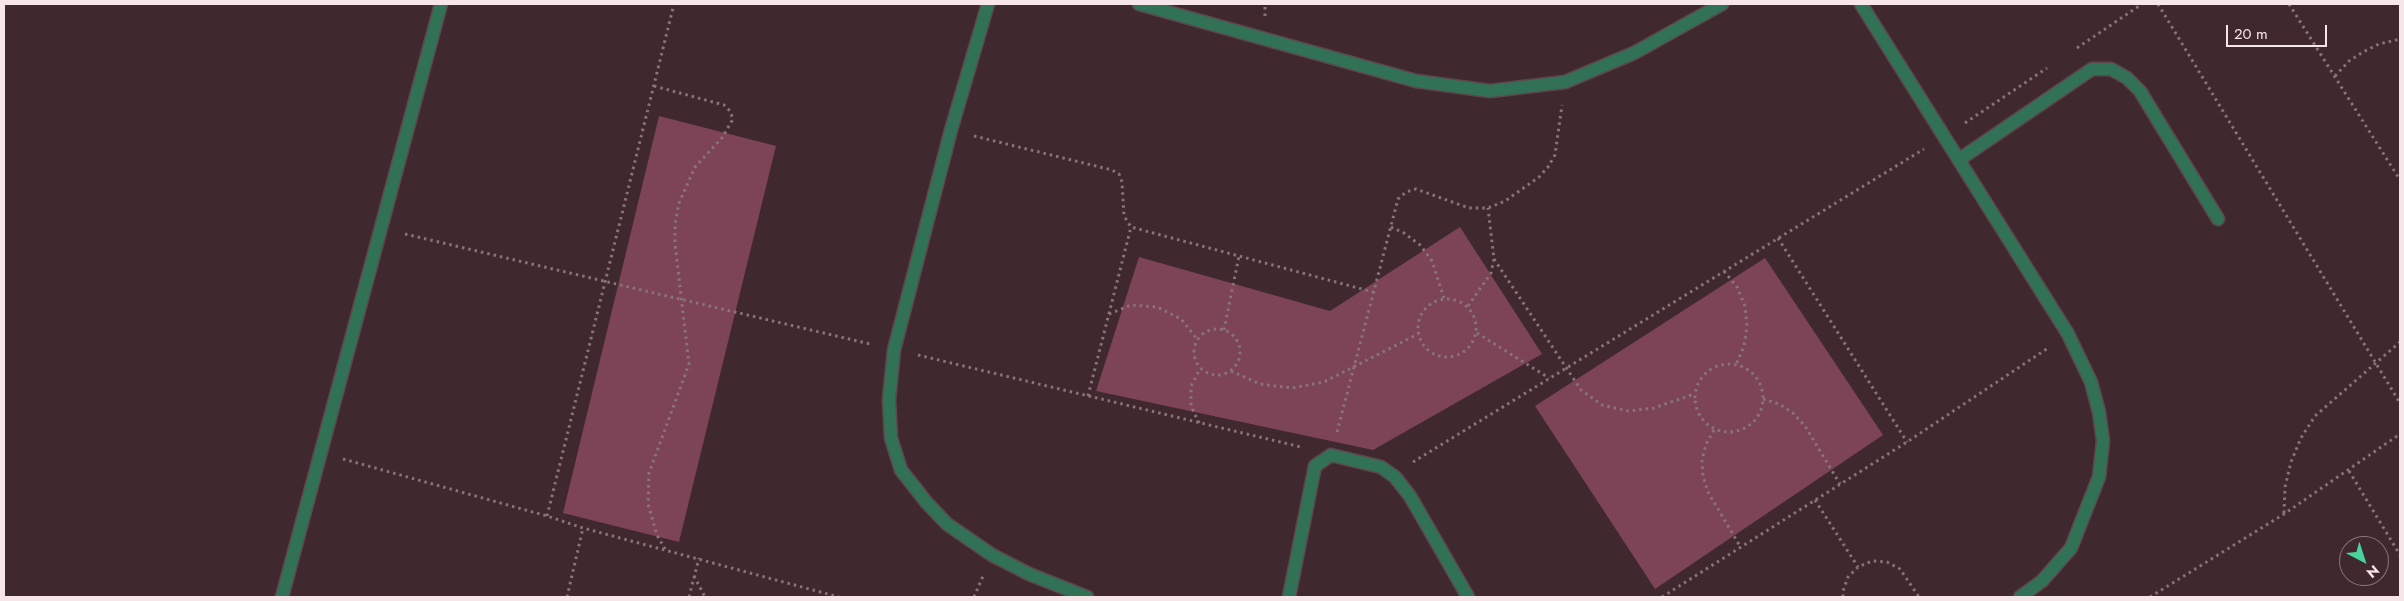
<!DOCTYPE html>
<style>
body{margin:0}
#map{position:relative;width:2404px;height:601px;overflow:hidden;background:#40282f;font-family:Jost,sans-serif}
canvas{display:block}
.frame{position:absolute;inset:0;border:5px solid #f6e6ea;pointer-events:none}
.north{position:absolute;left:2339px;top:536px;width:50px;height:50px;box-sizing:border-box;background:#40282f;border:1px solid #89747a;border-radius:50%;rotate:140deg;font-size:14px;font-weight:700;line-height:20px;text-align:center;color:#f6e6ea}
.north::after{content:'';display:block;margin:auto;width:18px;height:22px;background:#49d49c;clip-path:polygon(50% 0,100% 100%,50% 72%,0 100%)}
.scale{position:absolute;left:2226px;top:25px;width:101px;height:22px;box-sizing:border-box;border:2px solid #f6e6ea;border-top:0;padding-left:6px;font-size:15px;line-height:18px;white-space:nowrap;color:#f6e6ea;-webkit-text-stroke:4px #40282f;paint-order:stroke}
</style>
<div id="map">
<canvas width="2404" height="601"></canvas>
<div class="frame"></div>
<div class="north">N</div>
<div class="scale">20 m</div>
</div>
<script>
const context = document.querySelector('canvas').getContext('2d');
context.lineJoin = 'round';
function fillPath(path, color) { context.fillStyle = color; context.fill(path, 'evenodd'); }
const poly = rows => new Path2D(rows.map(r => 'M' + r).join(''));
function stroke(path, color, width, dash) { context.strokeStyle = color; context.lineWidth = width; context.lineCap = dash ? 'butt' : 'round'; context.setLineDash(dash || []); context.stroke(path); }
const green = poly([
 [659,116,776,146,679,542,563,513],
 [1460,227,1542,354,1373,450,1096,391,1139,257,1330,311],
 [1765,258,1883,435,1655,589,1535,406]
]);
const path = poly([
 [2158,4,2400,403],
 [2289,4,2400,180],
 [1265,16,1265,4],
 [2077,48,2142,4],
 [2335,76,2349,61,2363,52,2379,44,2400,39],
 [654,86,724,105,730,111,733,119,722,138,695,167,679,203,675,224,675,244,689,364,649,473,648,504,657,535,665,549],
 [1965,123,2047,68],
 [974,136,1112,170,1119,174,1122,182,1124,216,1131,227,1373,292],
 [1391,227,1404,233,1420,245,1432,261,1444,298],
 [405,234,870,344],
 [1778,238,1907,442],
 [1494,259,1581,390,1602,405,1628,411,1654,408,1694,394],
 [1724,271,1737,287,1745,306,1747,326,1744,346,1736,365],
 '1418 328a29 29 0 1 1 58 0a29 29 0 1 1-58 0Z',
 [1468,306,1491,273,1494,259,1488,208],
 [1109,314,1131,305,1157,307,1181,319,1197,339],
 '1194 352a23 23 0 1 1 46 0a23 23 0 1 1-46 0Z',
 [1224,330,1239,256],
 [1477,333,1549,378],
 [918,355,1301,447],
 '1695 398a34 34 0 1 1 68 0a34 34 0 1 1-68 0Z',
 [1231,371,1260,384,1292,388,1324,382,1418,334],
 [1088,396,1131,227],
 [1763,399,1779,404,1793,413,1805,426,1840,484],
 [1199,423,1191,406,1191,386,1200,369],
 [1714,430,1706,444,1702,460,1703,476,1708,492,1741,548],
 [1337,432,1398,199,1406,192,1416,189,1469,208,1488,208,1505,201,1539,177,1548,167,1555,155,1562,105],
 [343,459,547,516,583,528,839,597],
 [1413,462,1924,149],
 [2349,471,2400,555],
 [1815,500,1858,567],
 [2284,513,2285,487,2291,462,2301,438,2315,416,2400,342],
 [547,516,674,4],
 [694,576,705,597],
 [567,597,583,528],
 [689,597,699,558],
 [974,597,983,576],
 [1662,597,1907,442,2048,348],
 [1843,597,1843,591,1848,577,1858,567,1872,561,1887,562,1900,569,1919,597],
 [2150,597,2284,514,2400,434]
]);
const service = poly([
 [1960,159,2092,69,2111,69,2127,78,2140,91,2218,219]
]);
const minor = poly([
 [988,4,951,130,894,350,889,400,891,438,901,470,927,503,947,524,992,555,1029,574,1087,597],
 [1139,4,1416,81,1490,91,1565,82,1634,53,1722,4],
 [1861,4,2068,334,2091,382,2099,412,2103,441,2099,477,2071,548,2042,581,2020,597],
 [282,597,441,4],
 [1289,597,1315,466,1331,455,1381,467,1395,477,1410,496,1468,597]
]);
fillPath(green, '#7d4356');
stroke(service, '#5d464d', 15);
stroke(minor, '#5d464d', 15);
stroke(path, '#89747a', 3, [2.5, 4]);
stroke(service, '#317256', 12);
stroke(minor, '#317256', 12);
</script>
